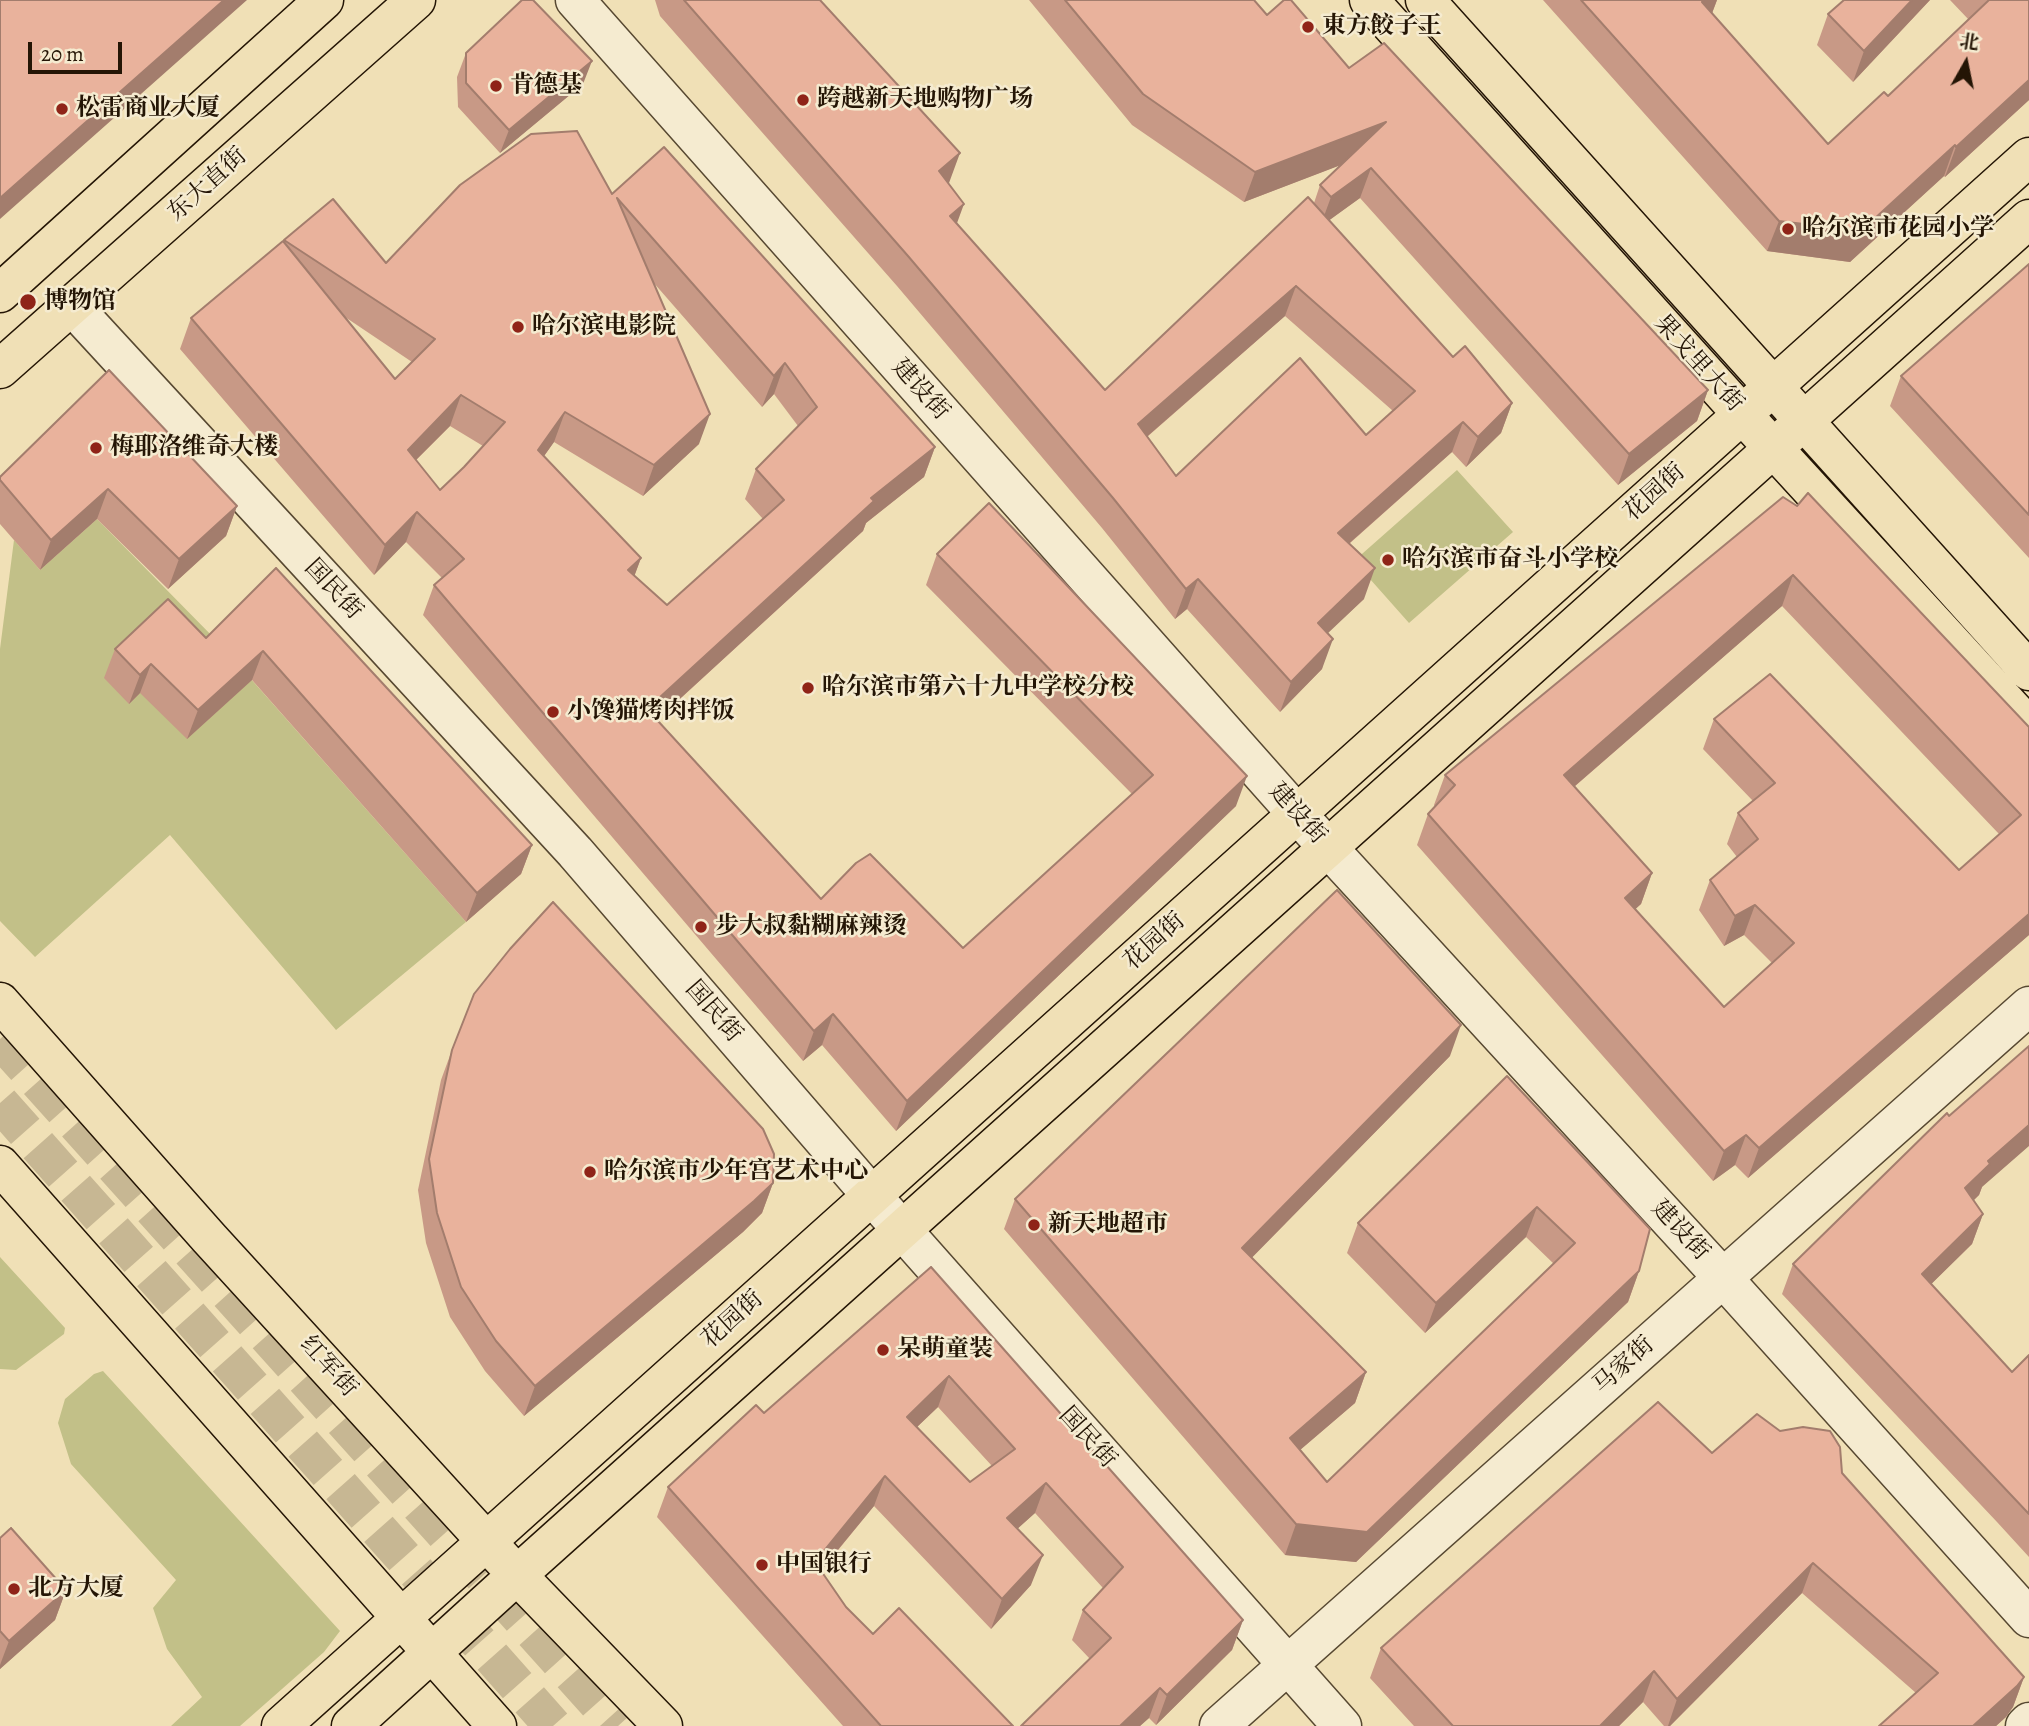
<!DOCTYPE html>
<meta charset="utf-8">
<style>
body{margin:0}
#map{position:relative;width:2029px;height:1726px;overflow:hidden;background:#f0e0b6;font-family:Alegreya,"Noto Serif SC",serif}
canvas{display:block}
.north{position:absolute;left:1931px;top:28px;width:70px;height:70px;-webkit-text-stroke:5px #f5ebd0;paint-order:stroke;rotate:9deg;font-size:19px;font-weight:700;line-height:28px;text-align:center;color:#241505}
.north::after{content:'';display:block;margin:auto;width:24px;height:32px;background:#241505;clip-path:polygon(50% 0,100% 100%,50% 72%,0 100%)}
.scale{position:absolute;left:28px;top:42px;width:94px;height:32px;box-sizing:border-box;border:4px solid #241505;border-top:0;padding-left:9px;font-size:21px;line-height:24px;white-space:nowrap;color:#241505;-webkit-text-stroke:5px #f5ebd0;paint-order:stroke}
</style>
<div id="map">
<canvas width="2029" height="1726"></canvas>
<div class="north">北</div>
<div class="scale">20 m</div>
</div>
<script>
const context = document.querySelector('canvas').getContext('2d');
context.lineJoin = 'round';
function fillPath(path, color) { context.fillStyle = color; context.fill(path, 'evenodd'); }
const poly = rows => new Path2D(rows.map(r => 'M' + r).join(''));
function stroke(path, color, width, dash) { context.strokeStyle = color; context.lineWidth = width; context.lineCap = dash ? 'butt' : 'round'; context.setLineDash(dash || []); context.stroke(path); }
function write(font, color, halo, rows, align = 'center') {
  context.font = font + ' Alegreya,"Noto Serif SC",serif'; context.lineWidth = 5; context.setLineDash([]); context.textBaseline = 'middle'; context.strokeStyle = halo; context.fillStyle = color; for (const [text, x, y, turn = 0] of rows) {
    context.save(); context.translate(x, y); context.rotate((+turn || 0) * Math.PI / 180); context.textAlign = isNaN(turn) ? turn : align; if (halo) context.strokeText(text, 0, 0); context.fillText(text, 0, 0); context.restore();
  }
}
const green = poly([
 [1457,470,1513,532,1409,623,1354,561],
 [97,519,219,643,466,922,336,1030,170,835,35,957,0,921,0,649,14,540,40,570],
 [0,1257,65,1328,64,1334,16,1370,0,1369],
 [103,1371,340,1631,324,1652,240,1726,171,1726,202,1697,167,1649,153,1608,176,1580,71,1464,58,1423,65,1399,94,1374]
]);
const majorTunnel = poly([
 [0,1039,618,1726],
 [0,1103,553,1726]
]);
const minor = poly([
 [575,0,1297,814,1723,1278,2029,1618],
 [73,307,575,852,872,1196,1342,1726],
 [1219,1726,2029,1006],
 [2025,1726,2029,1722]
]);
const major = poly([
 [1369,0,1742,414,2029,727],
 [1425,0,2029,671],
 [0,293,324,0],
 [0,369,416,0],
 [0,1002,209,1238,517,1575,663,1726],
 [0,1165,497,1726],
 [281,1726,2029,157],
 [351,1726,517,1575,2029,219]
]);
const wall = poly([
 [655,0,820,0,948,184,957,224,1105,390,1314,203,1320,185,1340,165,1244,202,1132,125,1029,0,1254,0,1267,15,1349,68,1708,390,1697,421,1618,485,1360,198,1329,220,1453,357,1512,403,1501,433,1466,467,1452,452,1349,544,1364,599,1327,633,1322,669,1280,712,1187,609,1175,619,1102,528,897,286,660,16],
 [1285,316,1393,411,1366,435,1176,476,1147,437],
 [1543,0,1717,0,1712,13,1828,144,1888,96,1969,20,1950,0,2029,0,2029,100,1945,177,1944,176,1850,262,1767,251],
 [1930,0,1853,82,1817,45,1828,14],
 [466,53,583,84,500,153,458,107,457,77],
 [612,194,935,447,924,477,866,523,863,531,657,720,821,899,963,948,1132,794,926,585,937,554,1236,806,896,1131,822,1045,803,1061,423,615,434,585,442,578,406,542,374,575,180,349,191,318,284,242,284,240,386,263],
 [653,282,762,407,774,394,798,426,756,469,745,499,763,519,667,605,634,576,641,558,544,456,554,442,643,496,699,444],
 [345,317,412,362,395,379],
 [450,426,483,446,464,467,440,490,416,460],
 [2029,264,2029,558,1890,406,1901,376],
 [109,370,237,506,226,536,168,589,97,519,40,570,0,524,0,477],
 [1783,497,2029,727,2029,935,1748,1178,1735,1165,1713,1181,1417,845,1428,814,1435,807,1434,805,1445,775],
 [1782,606,1999,834,1959,870,1714,719,1703,749,1753,801,1738,813,1727,844,1737,857,1710,880,1699,910,1724,946,1744,935,1772,963,1724,1007,1635,909,1641,904,1652,873,1574,787],
 [276,568,532,845,521,874,466,922,252,680,187,739,140,693,129,704,104,678,115,649,206,638],
 [452,1050,773,1183,762,1213,743,1232,524,1416,485,1371,450,1317,426,1243,418,1190,441,1080],
 [1450,1056,1251,1258,1366,1372,1355,1403,1300,1450,1327,1482,1554,1264,1526,1237,1425,1333,1347,1253,1358,1223,1507,1076,1639,1271,1628,1302,1356,1562,1285,1555,1004,1229,1015,1199],
 [1949,1116,1982,1187,1979,1195,1974,1200,1983,1214,1972,1244,1931,1284,2012,1372,2029,1355,2029,1557,1997,1522,1782,1294,1793,1264],
 [931,1267,1243,1620,1232,1650,1156,1725,1149,1718,1140,1726,1021,1726,1090,1659,1072,1640,1083,1610,1103,1588,1035,1513,1017,1529,1031,1585,991,1629,874,1506,821,1571,846,1607,873,1634,1013,1726,843,1726,657,1517,668,1487,764,1413],
 [938,1407,992,1466,970,1482,917,1427],
 [1780,1431,1842,1473,2024,1677,2013,1707,2006,1717,1996,1726,1879,1726,1916,1693,1802,1593,1670,1726,1664,1726,1643,1702,1619,1726,1414,1726,1370,1678,1381,1648,1712,1453],
 [0,1538,66,1590,55,1620,0,1669]
]);
const shadedWall = poly([
 [224,0,247,0,0,219,0,198],
 [1704,0,1717,0,1711,16,1702,2],
 [1912,0,1930,0,1853,82,1864,51],
 [592,61,583,84,500,153,509,130],
 [2029,80,2029,100,1945,177,1956,147],
 [1386,122,1375,152,1244,202,1255,172],
 [1955,145,1944,176,1850,262,1767,251,1779,221],
 [960,153,949,183,928,202,939,171],
 [1371,168,1360,198,1320,227,1331,197],
 [964,204,953,234,950,216],
 [1296,286,1285,316,1127,454,1138,424],
 [785,363,774,394,762,407,774,376],
 [1708,390,1697,421,1618,485,1629,454],
 [461,395,450,426,396,480,408,450],
 [1512,403,1501,433,1466,467,1478,437],
 [565,412,554,442,527,480,538,450],
 [710,414,699,444,643,496,654,465],
 [1463,422,1452,452,1327,563,1338,533],
 [935,447,924,477,866,523,863,531,636,739,647,709,871,498],
 [108,489,97,519,40,570,51,540],
 [237,506,226,536,168,589,179,559],
 [417,512,406,542,374,575,385,545],
 [641,558,630,588,628,570],
 [1375,568,1364,599,1307,653,1318,623],
 [1793,575,1782,606,1553,805,1564,775],
 [1198,579,1187,609,1175,619,1186,589],
 [1333,639,1322,669,1280,712,1291,682],
 [263,651,252,680,187,739,198,710],
 [151,664,140,693,129,704,140,675],
 [1247,776,1236,806,896,1131,907,1101],
 [532,845,521,874,466,922,477,893],
 [1652,873,1641,904,1614,929,1625,898],
 [1755,905,1744,935,1724,946,1735,916],
 [2029,914,2029,935,1748,1178,1759,1148],
 [833,1014,822,1045,803,1061,814,1031],
 [1461,1025,1450,1056,1231,1279,1242,1248],
 [2029,1125,2029,1146,1982,1187,1979,1195,1954,1219,1965,1188,1988,1161],
 [1746,1135,1735,1165,1713,1181,1724,1151],
 [773,1183,762,1213,743,1232,524,1416,535,1386],
 [1537,1207,1526,1237,1425,1333,1436,1303],
 [1983,1214,1972,1244,1911,1304,1922,1274],
 [1639,1271,1628,1302,1356,1562,1285,1555,1296,1524],
 [1366,1372,1355,1403,1279,1468,1290,1438],
 [949,1376,938,1407,896,1447,907,1417],
 [885,1476,874,1506,803,1592,815,1562],
 [1046,1483,1035,1513,996,1548,1007,1518],
 [1043,1555,1031,1585,991,1629,1002,1599],
 [1813,1563,1802,1593,1670,1726,1668,1726,1677,1699],
 [66,1590,55,1620,0,1669,0,1665,9,1641],
 [1243,1620,1232,1650,1156,1725,1167,1695],
 [1654,1671,1643,1702,1619,1726,1600,1726],
 [2024,1677,2013,1707,2006,1717,1996,1726,1973,1726],
 [1160,1688,1149,1718,1140,1726,1120,1726]
]);
const building = poly([
 [0,0,224,0,0,198,0,0],
 [522,0,533,0,592,61,509,130,466,83,466,53,522,0],
 [684,0,820,0,960,153,939,171,964,204,950,216,1105,390,1308,197,1453,357,1465,346,1512,403,1478,437,1463,422,1338,533,1375,568,1318,623,1333,639,1291,682,1198,579,1186,589,1113,498,908,256,684,0],
 [1296,286,1415,391,1366,435,1300,358,1176,476,1138,424,1296,286],
 [1065,0,1254,0,1267,15,1284,0,1291,0,1349,68,1384,43,1708,390,1629,454,1371,168,1331,197,1320,185,1386,122,1255,172,1143,94,1065,0],
 [1581,0,1704,0,1702,2,1828,144,1884,92,1888,96,1989,0,2029,0,2029,80,1956,147,1955,145,1861,231,1779,221,1581,0],
 [1844,0,1912,0,1864,51,1828,14,1844,0],
 [577,131,612,194,664,147,935,447,871,498,874,501,647,709,821,899,856,863,870,854,963,948,1153,775,937,554,989,503,1247,776,907,1101,833,1014,814,1031,434,585,464,559,417,512,385,545,191,318,283,241,395,379,435,339,284,240,333,199,386,263,460,185,531,134,577,131],
 [617,198,774,376,785,363,817,407,756,469,784,500,667,605,628,570,641,558,538,450,565,412,654,465,710,414,617,198],
 [461,395,505,422,464,467,440,490,408,450,461,395],
 [2029,264,2029,515,1901,376,2029,264],
 [109,370,237,506,179,559,108,489,51,540,0,480,0,477,109,370],
 [1808,493,2029,727,2029,914,1759,1148,1746,1135,1724,1151,1428,814,1455,785,1445,775,1783,497,1797,506,1808,493],
 [1793,575,2021,815,1959,870,1770,674,1714,719,1775,783,1738,813,1758,839,1710,880,1735,916,1755,905,1794,943,1724,1007,1625,898,1652,873,1564,775,1793,575],
 [276,568,532,845,477,893,263,651,198,710,151,664,140,675,115,649,168,599,206,638,276,568],
 [1337,890,1461,1025,1242,1248,1366,1372,1290,1438,1327,1482,1575,1243,1537,1207,1436,1303,1358,1223,1507,1076,1650,1229,1639,1271,1367,1532,1296,1524,1015,1199,1337,890],
 [553,902,763,1129,774,1154,773,1183,754,1201,535,1386,496,1341,461,1287,437,1213,429,1159,452,1050,474,994,510,949,553,902],
 [2029,1046,2029,1125,1988,1161,1990,1164,1965,1188,1983,1214,1922,1274,2012,1372,2029,1355,2029,1514,1793,1264,1947,1113,1949,1116,2029,1046],
 [931,1267,1243,1620,1167,1695,1160,1688,1120,1726,1021,1726,1111,1638,1083,1610,1123,1567,1046,1483,1007,1518,1043,1555,1002,1599,885,1476,815,1562,846,1607,873,1634,899,1608,1013,1726,881,1726,668,1487,756,1405,764,1413,931,1267],
 [949,1376,1015,1449,970,1482,907,1417,949,1376],
 [1658,1402,1712,1453,1757,1414,1780,1431,1803,1427,1830,1431,1840,1447,1842,1473,2024,1677,2017,1686,1973,1726,1879,1726,1938,1673,1813,1563,1677,1699,1654,1671,1600,1726,1453,1726,1381,1648,1658,1402],
 [11,1528,66,1590,9,1641,0,1631,0,1538,11,1528]
]);
const markers = [
 [1308,27,7,"#8f2418"],
 [496,86,7,"#8f2418"],
 [803,100,7,"#8f2418"],
 [62,109,7,"#8f2418"],
 [1788,229,7,"#8f2418"],
 [28,302,9,"#8f2418"],
 [518,327,7,"#8f2418"],
 [96,448,7,"#8f2418"],
 [1388,560,7,"#8f2418"],
 [808,688,7,"#8f2418"],
 [553,712,7,"#8f2418"],
 [701,927,7,"#8f2418"],
 [590,1172,7,"#8f2418"],
 [1034,1225,7,"#8f2418"],
 [883,1350,7,"#8f2418"],
 [762,1565,7,"#8f2418"],
 [14,1589,7,"#8f2418"]
];
const poiNames = [
 ["東方餃子王",1322,27],
 ["肯德基",510,86],
 ["跨越新天地购物广场",817,100],
 ["松雷商业大厦",76,109],
 ["哈尔滨市花园小学",1802,229],
 ["博物馆",44,302],
 ["哈尔滨电影院",532,327],
 ["梅耶洛维奇大楼",110,448],
 ["哈尔滨市奋斗小学校",1402,560],
 ["哈尔滨市第六十九中学校分校",822,688],
 ["小馋猫烤肉拌饭",567,712],
 ["步大叔黏糊麻辣烫",715,927],
 ["哈尔滨市少年宫艺术中心",604,1172],
 ["新天地超市",1048,1225],
 ["呆萌童装",897,1350],
 ["中国银行",776,1565],
 ["北方大厦",28,1589]
];
const streetNames = [
 ["东大直街",208,185,-42],
 ["果戈里大街",1698,364,48],
 ["建设街",920,390,48],
 ["花园街",1655,493,-42],
 ["国民街",333,590,47],
 ["建设街",1297,814,48],
 ["花园街",1155,942,-42],
 ["国民街",713,1012,49],
 ["建设街",1680,1231,47],
 ["花园街",733,1320,-42],
 ["马家街",1624,1366,-42],
 ["红军街",328,1367,48],
 ["国民街",1087,1438,48]
];
fillPath(green, '#c2c088');
stroke(majorTunnel, '#c7b793', 38, [38, 19]);
stroke(minor, '#574831', 41);
stroke(major, '#241505', 41);
stroke(minor, '#f5ebd0', 38);
stroke(major, '#f0e0b6', 38);
fillPath(wall, '#c89986');
fillPath(shadedWall, '#a37d6d');
fillPath(building, '#e9b29c');
stroke(building, '#a37d6d', 2);
for (const [x, y, r, color] of markers) { const dot = new Path2D(); dot.arc(x, y, r, 0, 2 * Math.PI); context.fillStyle = color; context.fill(dot); stroke(dot, '#f5ebd0', 2.5); }
write('bold 24px', '#241505', '#f5ebd0', poiNames, 'left');
write('24px', '#241505', '#f5ebd0', streetNames);
</script>
